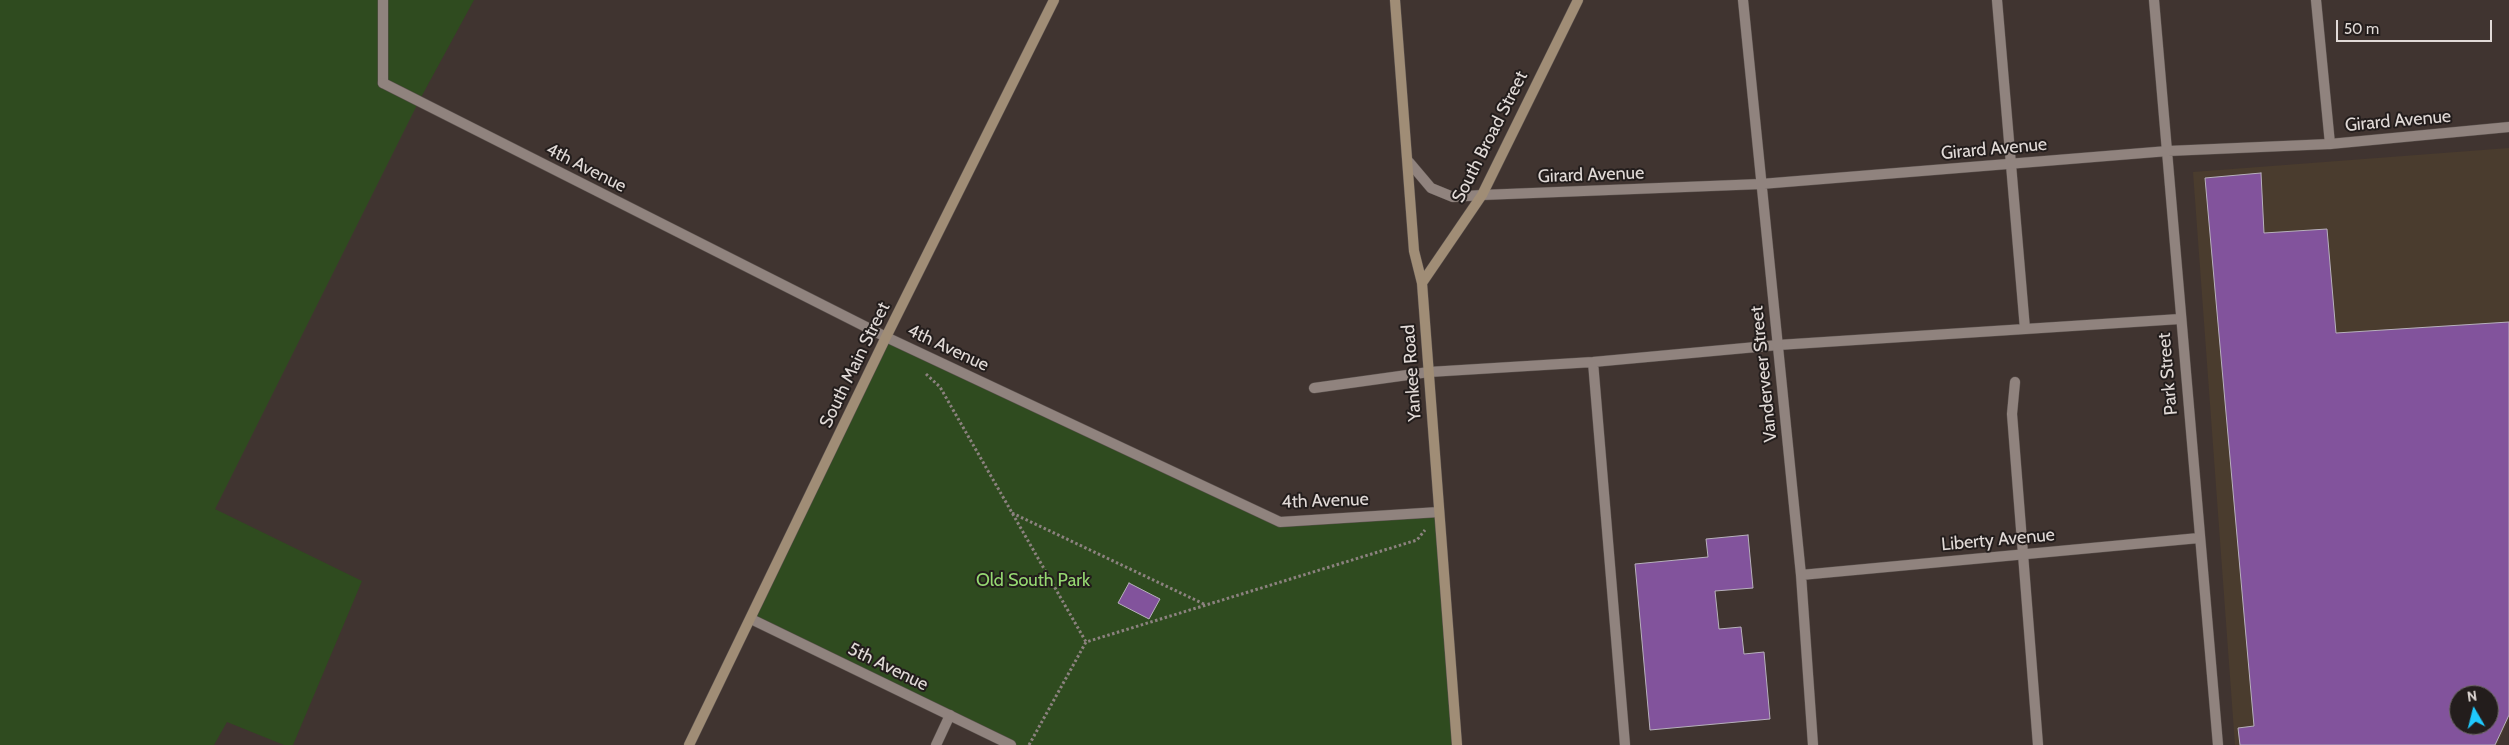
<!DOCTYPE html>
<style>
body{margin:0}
#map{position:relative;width:2509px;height:745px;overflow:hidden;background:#403430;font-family:Cabin,sans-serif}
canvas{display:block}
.north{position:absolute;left:2449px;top:685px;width:50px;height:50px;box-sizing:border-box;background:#231d1c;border:1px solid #6f6967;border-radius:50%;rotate:352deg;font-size:14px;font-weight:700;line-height:20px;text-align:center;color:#e1dad7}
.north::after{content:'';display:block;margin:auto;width:18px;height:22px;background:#1fc9fd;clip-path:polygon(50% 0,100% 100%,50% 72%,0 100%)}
.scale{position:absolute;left:2336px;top:20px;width:156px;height:22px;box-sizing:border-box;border:2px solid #e1dad7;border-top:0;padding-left:6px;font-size:15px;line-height:18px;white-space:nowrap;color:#e1dad7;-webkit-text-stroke:4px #231d1c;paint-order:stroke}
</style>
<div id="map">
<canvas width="2509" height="745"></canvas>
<div class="north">N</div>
<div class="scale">50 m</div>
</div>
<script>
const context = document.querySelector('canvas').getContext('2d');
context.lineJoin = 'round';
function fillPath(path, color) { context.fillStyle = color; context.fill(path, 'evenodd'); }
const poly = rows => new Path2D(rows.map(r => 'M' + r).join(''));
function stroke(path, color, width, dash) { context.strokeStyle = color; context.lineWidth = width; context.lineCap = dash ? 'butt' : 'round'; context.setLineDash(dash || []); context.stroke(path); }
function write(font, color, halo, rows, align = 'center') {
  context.font = font + ' Cabin,sans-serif'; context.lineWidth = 4; context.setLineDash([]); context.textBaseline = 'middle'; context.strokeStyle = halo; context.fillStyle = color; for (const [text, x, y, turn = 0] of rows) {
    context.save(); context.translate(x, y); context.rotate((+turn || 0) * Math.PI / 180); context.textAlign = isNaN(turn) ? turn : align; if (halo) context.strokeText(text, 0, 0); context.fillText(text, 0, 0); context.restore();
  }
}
const industrial = poly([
 [2509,148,2509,719,2497,745,2235,745,2193,172],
 [2459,695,2489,695,2489,725,2459,725]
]);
const green = poly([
 [0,0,474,0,419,101,215,509,362,581,293,745,284,745,227,722,214,745,0,745],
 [886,337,1280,522,1439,512,1457,745,1011,745,751,619]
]);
const building = poly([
 [2261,173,2264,233,2327,229,2336,333,2509,322,2509,715,2495,745,2240,745,2238,728,2254,726,2205,178,2261,173],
 [2459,695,2489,695,2489,725,2459,725,2459,695],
 [1748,535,1753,588,1715,591,1719,629,1741,627,1744,654,1764,652,1770,719,1650,730,1635,564,1708,557,1706,539,1748,535],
 [1129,583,1160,599,1149,619,1118,603,1129,583]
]);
const path = poly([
 [926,374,940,387,1086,642],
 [1012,513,1206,605],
 [1029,745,1086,642,1417,540,1425,530]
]);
const lane = poly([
 [383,0,383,83],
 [1997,0,2025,329],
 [2316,0,2330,144],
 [1409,162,1431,188,1453,197,1482,195],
 [1593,362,1625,745],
 [2015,382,2012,414,2038,745],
 [1314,388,1429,372,1593,362,1778,345,2180,319],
 [936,745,950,715]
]);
const street = poly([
 [1743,0,1801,575,1813,745],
 [2154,0,2218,745],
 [383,83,886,337,1280,522,1439,512],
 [1482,195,1761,184,2168,151,2330,144,2509,127],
 [1801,575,2199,538],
 [751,619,1011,745]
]);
const secondary = poly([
 [1395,0,1414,251,1422,283,1457,745],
 [1422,283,1482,195,1578,0],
 [689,745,886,337,1054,0]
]);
const streetNames = [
 ["Girard Avenue",2398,121,-5],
 ["South Broad Street",1490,137,-63],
 ["Girard Avenue",1994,149,-5],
 ["4th Avenue",586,168,27],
 ["Girard Avenue",1591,175,-2],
 ["4th Avenue",948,348,25],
 ["South Main Street",855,365,-64],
 ["Yankee Road",1412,373,-94],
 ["Vanderveer Street",1764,374,-96],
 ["Park Street",2168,374,-95],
 ["4th Avenue",1325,501,-2],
 ["Liberty Avenue",1998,540,-5],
 ["5th Avenue",888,667,26]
];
const parkNames = [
 ["Old South Park",1033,581]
];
fillPath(industrial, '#4a3c2e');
fillPath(green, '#2f4b1f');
fillPath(building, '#82539c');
stroke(building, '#b7b0bc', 1);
stroke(lane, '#5a514d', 11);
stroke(street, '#5a514d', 11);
stroke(secondary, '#5a514d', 11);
stroke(path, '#8c827f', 3, [2.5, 2.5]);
stroke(lane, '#90837e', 10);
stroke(street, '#90837e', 10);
stroke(secondary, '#a08d76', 10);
write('18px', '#e1dad7', '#231d1c', streetNames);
write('18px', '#95d871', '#231d1c', parkNames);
</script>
